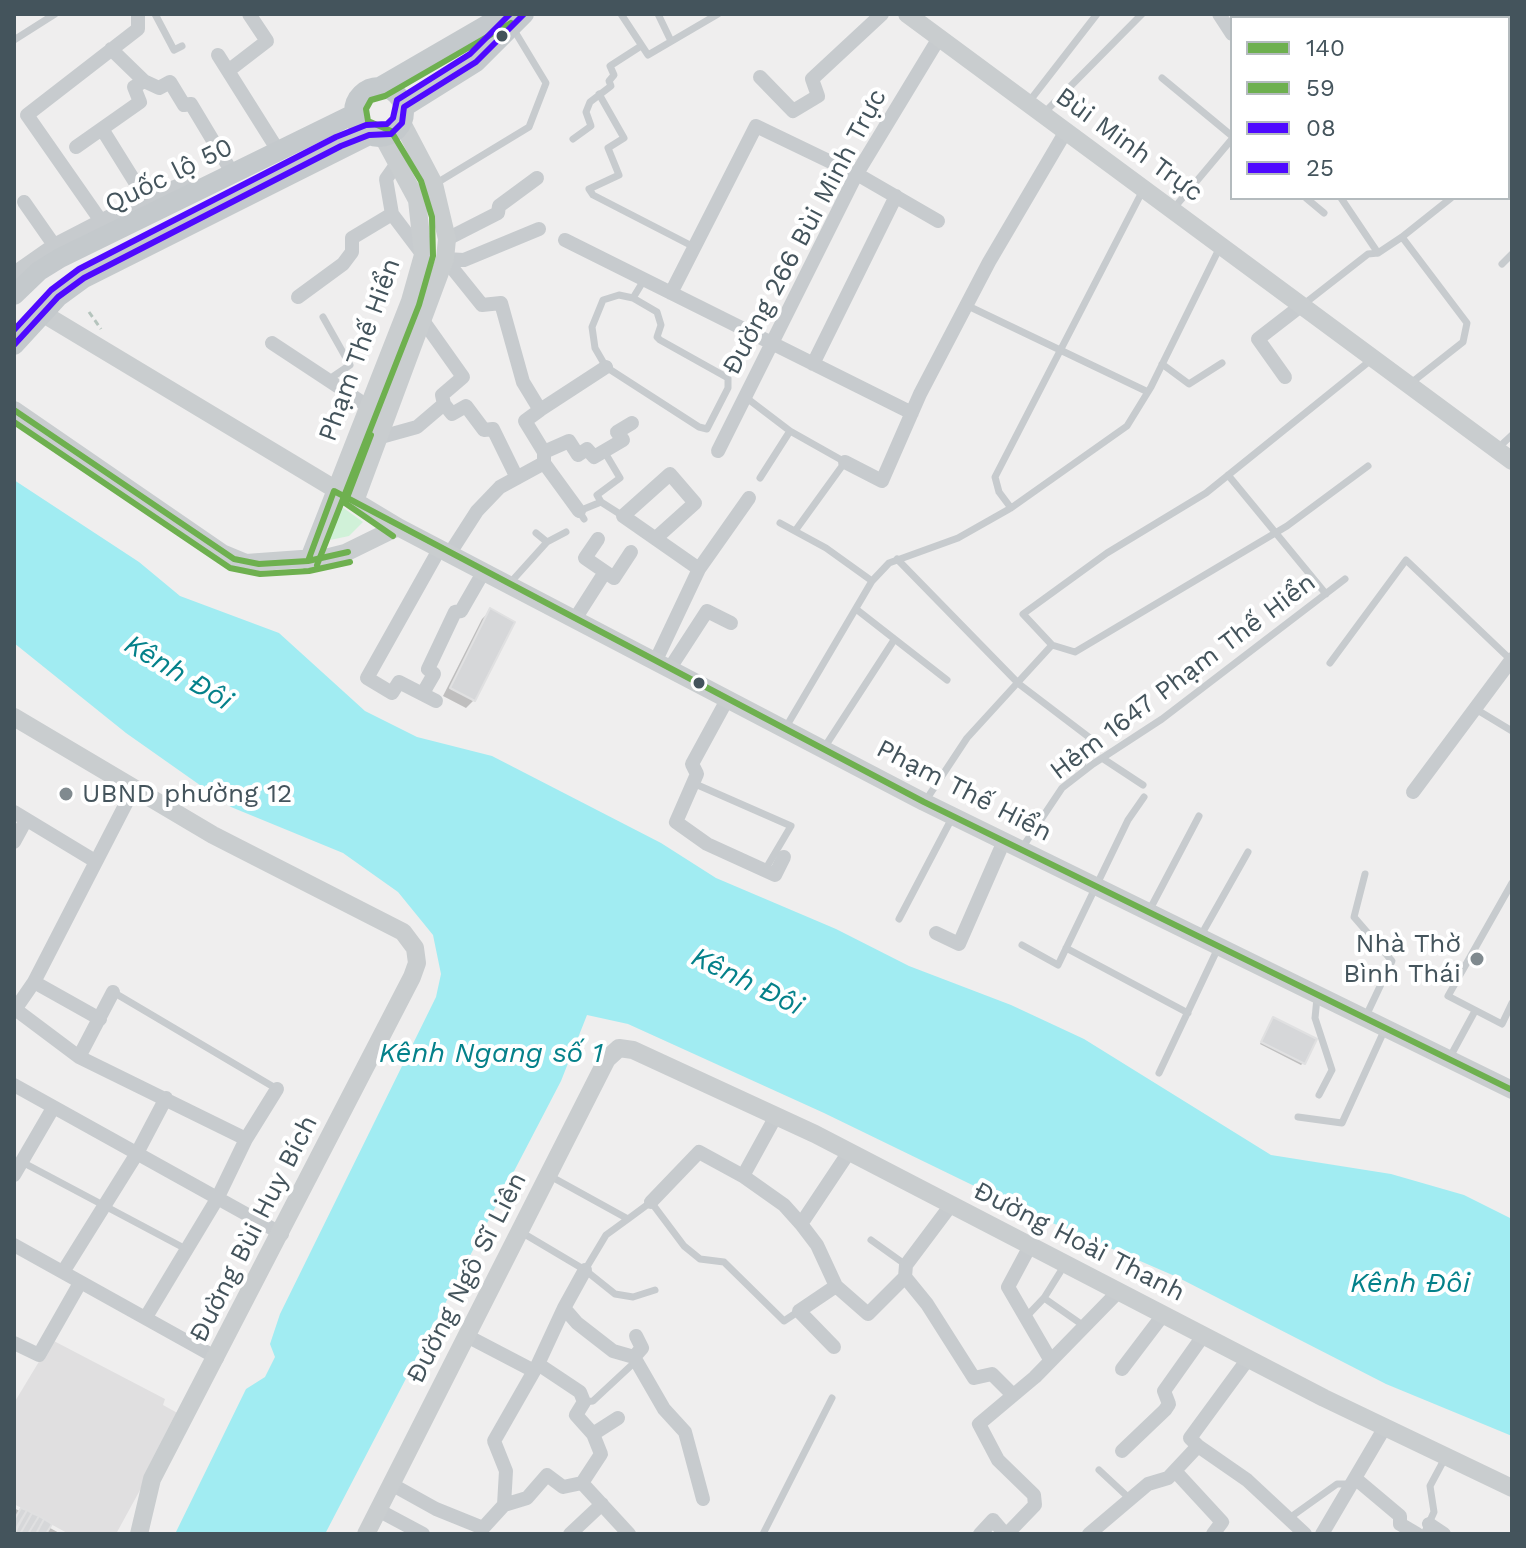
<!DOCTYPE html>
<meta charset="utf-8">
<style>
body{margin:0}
#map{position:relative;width:1526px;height:1548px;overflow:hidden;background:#efeeee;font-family:"Work Sans",sans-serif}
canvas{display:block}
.frame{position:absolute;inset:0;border:16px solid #44545c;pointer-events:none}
.legend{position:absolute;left:1230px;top:16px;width:280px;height:184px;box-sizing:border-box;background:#fff;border:2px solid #b4bbbe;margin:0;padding:10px 14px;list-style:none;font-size:24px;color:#44545c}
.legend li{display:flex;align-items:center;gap:16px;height:40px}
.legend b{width:40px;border:2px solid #b4bbbe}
</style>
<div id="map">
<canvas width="1526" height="1548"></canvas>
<div class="frame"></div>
<ul class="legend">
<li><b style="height:10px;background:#6eb04f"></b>140</li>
<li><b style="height:10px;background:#6eb04f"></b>59</li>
<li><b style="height:10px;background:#4f0aff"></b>08</li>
<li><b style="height:10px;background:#4f0aff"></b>25</li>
</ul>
</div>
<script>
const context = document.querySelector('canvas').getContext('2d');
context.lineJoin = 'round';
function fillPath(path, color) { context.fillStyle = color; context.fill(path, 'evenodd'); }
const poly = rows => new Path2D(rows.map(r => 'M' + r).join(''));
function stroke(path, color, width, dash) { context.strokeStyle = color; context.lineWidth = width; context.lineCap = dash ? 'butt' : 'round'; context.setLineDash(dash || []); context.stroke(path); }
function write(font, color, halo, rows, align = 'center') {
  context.font = font + ' "Work Sans",sans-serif'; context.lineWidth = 8; context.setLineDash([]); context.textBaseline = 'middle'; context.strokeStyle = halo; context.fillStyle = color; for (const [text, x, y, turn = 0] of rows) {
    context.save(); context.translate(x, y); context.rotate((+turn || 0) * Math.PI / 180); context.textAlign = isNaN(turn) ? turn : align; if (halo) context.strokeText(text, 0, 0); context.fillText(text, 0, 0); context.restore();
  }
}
const education = poly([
 [52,1340,165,1399,163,1405,181,1415,116,1534,69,1534,14,1504,14,1403]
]);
const green = poly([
 [338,504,363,522,349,536,330,540]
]);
const water = poly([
 [14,480,139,562,180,596,279,633,365,711,417,737,492,756,661,843,716,878,836,929,909,966,1011,1005,1084,1039,1271,1155,1391,1174,1464,1195,1512,1219,1512,1436,1386,1384,1177,1277,1034,1215,824,1113,628,1024,587,1015,561,1081,325,1534,175,1534,246,1389,265,1377,275,1357,270,1344,280,1314,436,997,441,974,433,935,398,892,343,853,231,807,126,733,14,643]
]);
const shadow = poly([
 [490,611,474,700,466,708,443,696,482,619],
 [1272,1021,1303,1063,1301,1065,1260,1044],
 [14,1508,61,1534,14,1534]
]);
const building = poly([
 [490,608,515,622,475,701,450,688,490,608],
 [1273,1017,1317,1039,1305,1064,1261,1042,1273,1017],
 [21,1508,27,1510,14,1532,14,1520,21,1508],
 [27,1510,32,1513,20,1534,14,1534,27,1510],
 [32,1513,39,1516,28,1534,20,1534,32,1513],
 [39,1516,44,1519,36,1534,28,1534,39,1516],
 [44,1519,52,1524,46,1534,36,1534,44,1519]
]);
const path = poly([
 [89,312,101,329]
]);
const lane = poly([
 [155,14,174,50,182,46],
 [621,14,648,55,718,14],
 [658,14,671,41],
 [1430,18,1437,14],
 [14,40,55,14],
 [1162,78,1232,136],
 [599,94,624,138,608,148,619,175,589,189,593,195,694,247],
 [1028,103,1097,14],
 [1044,113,1142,14],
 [573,139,591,126,586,112,590,102,611,86,609,81,614,75,610,66,641,46],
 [1508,152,1512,148],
 [435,184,529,127,546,83,514,30],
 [1508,186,1512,190],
 [1306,198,1324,213],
 [1341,198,1378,253],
 [1174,208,1232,139],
 [1402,237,1467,323,1463,342,1411,383],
 [1502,264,1512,254],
 [633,298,657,312,661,325,657,337,660,340,728,378,728,388,707,429,699,427,606,367,595,348,592,327,603,300,619,295,633,298,644,280],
 [1304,304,1368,254,1378,253,1402,237,1451,198],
 [966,305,1148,392],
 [323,317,350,365,328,380],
 [1162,364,1189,384,1222,363],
 [744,396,790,431,760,478],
 [790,431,845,462,795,531],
 [1498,448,1512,435],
 [1368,466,1287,526,1075,652,1052,645,1023,614,1107,553,1206,493,1371,360],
 [1228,475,1326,594],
 [601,502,597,495,620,478,604,451],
 [1011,508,999,492,995,477,1143,190],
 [584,519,579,511,601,502,623,516],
 [780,523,826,548,872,581],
 [536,533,547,542],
 [897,559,1019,684,1090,738,1078,757,1085,770],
 [510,583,547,542,566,532],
 [856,609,947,680],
 [1330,663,1406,560,1511,660],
 [1474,708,1512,731],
 [786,727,872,581,889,563,958,538,1011,508,1127,426,1151,387,1220,247],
 [824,748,894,640],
 [1102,758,1143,785],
 [693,783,791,826,765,870],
 [926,800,967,738,1052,645],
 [1022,848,1062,788,1093,764,1162,719,1345,579],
 [1365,874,1354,917,1392,961,1366,1016],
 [1512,883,1448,996,1502,1024,1512,1003],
 [1149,911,1199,816],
 [899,919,952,818],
 [1200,937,1248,852],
 [1022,945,1058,965,1128,820,1144,797],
 [1066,948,1188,1013],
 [113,992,277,1089],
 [1317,998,1315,1018,1332,1070,1319,1095],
 [1450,1057,1475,1011],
 [1159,1073,1218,948],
 [1298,1117,1342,1123,1384,1031],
 [22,1162,184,1248],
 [550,1176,628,1219,651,1202,684,1246,700,1259,724,1262,784,1321,799,1311],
 [521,1232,585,1270,615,1294,633,1297,655,1290],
 [871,1240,906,1265],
 [585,1270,606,1235,628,1219],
 [1044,1298,1084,1326],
 [1026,1317,1044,1298,1064,1266],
 [584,1402,593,1401,636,1361],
 [1099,1470,1129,1498],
 [1288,1519,1337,1484,1351,1484],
 [763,1534,832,1398],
 [1424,1534,1434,1512,1430,1486,1445,1458]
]);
const street = poly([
 [1219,14,1232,34],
 [1493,14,1496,18],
 [1508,36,1512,42],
 [111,49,144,81,159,88,170,82,184,105,191,104,233,174],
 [218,55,279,152],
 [228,71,267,41,249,14],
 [760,77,793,111,818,96,812,79,882,14],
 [102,129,145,198],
 [76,147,140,102,134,87,144,81],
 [398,162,386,179,392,214,423,255],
 [24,202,54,245],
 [101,221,27,115,138,29,138,14],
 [447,239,498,213,499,206,537,178],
 [565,240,912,413],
 [445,259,482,305,501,303,523,382,540,410,525,421,544,452,544,463],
 [445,259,464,260,539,229],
 [14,273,54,245,145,198,177,186,200,187],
 [671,293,756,126,862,177,938,221],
 [298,297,343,264,352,252,352,238,392,214],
 [424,322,463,377,442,395,444,404,452,414,466,406,484,430,493,429,517,478],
 [272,343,369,407],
 [813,364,896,196],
 [1285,377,1258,339,1302,305],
 [540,410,606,367],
 [381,437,417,427,444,404],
 [718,451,856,175,939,38],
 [544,452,569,441,578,455,587,449,594,457,623,440,617,432,632,423],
 [845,462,882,481,920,394,989,262,1066,131],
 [544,463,579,511],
 [656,538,695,503,670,474,623,516,699,569],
 [598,539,585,558,614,578,631,552],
 [450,553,477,511,500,487,544,463],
 [575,619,605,572],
 [656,660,699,569,749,498],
 [670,668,707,611,731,623],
 [423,693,434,674,428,669,455,612,461,611,484,571],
 [728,698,692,764,697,774,676,822,707,844,775,875,784,857],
 [436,701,399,682,392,693,367,678,440,548],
 [1413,792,1512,659],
 [14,812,95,861],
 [14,842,26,820],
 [936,933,959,944,1004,841],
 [34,982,100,1019],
 [15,1009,79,1057,246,1139],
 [14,1011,34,982,134,788],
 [79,1057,113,992],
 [14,1085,282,1234],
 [776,1116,743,1176,784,1205,801,1224],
 [849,1152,801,1224,817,1245,836,1286,868,1314,905,1277,906,1265,951,1205],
 [14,1175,53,1108],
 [651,1202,699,1152,743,1176],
 [14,1245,217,1358],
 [1030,1246,1008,1287,1051,1361],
 [63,1272,136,1155,166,1098],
 [905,1277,927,1304,974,1378,992,1374,1013,1395],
 [564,1308,585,1270],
 [146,1317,217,1199,246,1139,277,1089],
 [467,1336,534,1371,538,1364,580,1392,584,1402,576,1415,593,1434,601,1454,582,1483],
 [14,1343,39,1355,80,1283],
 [834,1347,799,1311,836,1286],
 [634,1357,642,1348,636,1336],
 [538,1364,564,1308,577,1323,613,1351,634,1357,664,1409,685,1432,703,1499],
 [1122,1369,1163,1315],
 [593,1434,618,1418],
 [1198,1446,1247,1480,1305,1534],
 [1122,1451,1165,1410,1169,1404,1164,1391,1203,1336],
 [1175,1471,1222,1522,1213,1534],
 [1356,1479,1400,1516,1400,1524,1417,1534],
 [391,1484,436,1509,483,1528,504,1505,527,1498,547,1475,563,1487,582,1483,629,1534],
 [504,1505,506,1471,494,1441,534,1371],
 [378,1510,423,1534],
 [1429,1524,1444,1534],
 [570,1534,602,1504],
 [980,1534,993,1520,1005,1534],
 [1007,1534,1035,1505,1034,1495,998,1460,979,1424,1035,1377,1118,1292],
 [1089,1534,1148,1484,1168,1478,1198,1446,1190,1438,1248,1359],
 [1322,1534,1385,1427]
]);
const secondary = poly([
 [907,14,1512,461],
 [42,313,398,527,924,802,1512,1090],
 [14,410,222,553,246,563,329,557,345,553,398,527],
 [355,501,445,259,447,239,434,184,402,123],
 [308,561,410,301,423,255,417,200,383,137],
 [14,717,213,835,403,932,415,948,417,963,412,977,152,1479,139,1534],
 [366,1534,607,1059,619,1048,633,1050,815,1134,1324,1398,1512,1488]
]);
const primary = poly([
 [380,87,506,14],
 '354 112a25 25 0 1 1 50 0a25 25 0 1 1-50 0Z',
 [404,107,476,62,524,14],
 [14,295,39,271,60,258,354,114],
 [14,345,58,297,84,278,369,135]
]);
const bus1 = poly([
 [14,410,234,559,259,564,308,561,348,552],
 [308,561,334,491,924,802,1512,1090]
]);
const bus2 = poly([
 [14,422,230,568,260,574,309,571,350,562],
 [371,435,345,503,393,536],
 [317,565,419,305,433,256,432,217,421,181,391,131,368,121,366,109,371,100,385,96,511,23]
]);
const bus3 = poly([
 [14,345,58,297,84,278,341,146,369,135,391,134,402,123,404,107,476,62,524,14]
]);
const bus4 = poly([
 [14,330,51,290,79,269,336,137,366,125,387,124,393,118,397,100,470,54,510,14]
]);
const markers = [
 [502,36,7,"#44545c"],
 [699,683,7,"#44545c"],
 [66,794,8,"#808a8f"],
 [1477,959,8,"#808a8f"]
];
const streetNames = [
 ["Bùi Minh Trực",1129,145,36],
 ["Quốc lộ 50",169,176,-26],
 ["Đường 266 Bùi Minh Trực",805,232,-62],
 ["Phạm Thế Hiển",360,350,-70],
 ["Hẻm 1647 Phạm Thế Hiển",1183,677,-37],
 ["Phạm Thế Hiển",964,791,27],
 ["Đường Bùi Huy Bích",254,1229,-63],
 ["Đường Hoài Thanh",1079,1242,27],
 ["Đường Ngô Sĩ Liên",467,1278,-63]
];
const poiNames = [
 ["UBND phường 12",82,794],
 ["Nhà Thờ",1461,944,"right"],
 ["Bình Thái",1461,974,"right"]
];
const waterNames = [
 ["Kênh Đôi",178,673,31],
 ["Kênh Đôi",747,982,26],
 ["Kênh Ngang số 1",491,1054],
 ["Kênh Đôi",1410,1284]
];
fillPath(education, '#e0dfe0');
fillPath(green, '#d0f1d8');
fillPath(water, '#a1ecf2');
fillPath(shadow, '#0003');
fillPath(building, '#d6d7d9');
stroke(building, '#e0e0e1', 2);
stroke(path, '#b5c4bd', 3, [6, 4]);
stroke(lane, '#c7cbce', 7);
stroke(street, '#c7cbce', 14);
stroke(secondary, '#c9cdcf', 18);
stroke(primary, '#c4c9cc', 20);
stroke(bus1, '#6eb04f', 6);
stroke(bus2, '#6eb04f', 6);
stroke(bus3, '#4f0aff', 6);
stroke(bus4, '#4f0aff', 6);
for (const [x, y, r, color] of markers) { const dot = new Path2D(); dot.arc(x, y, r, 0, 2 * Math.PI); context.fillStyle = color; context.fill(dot); stroke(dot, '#fff', 3); }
write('26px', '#44545c', '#fff', streetNames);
write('26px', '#44545c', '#fff', poiNames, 'left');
write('italic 28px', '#04818a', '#fff', waterNames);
</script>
